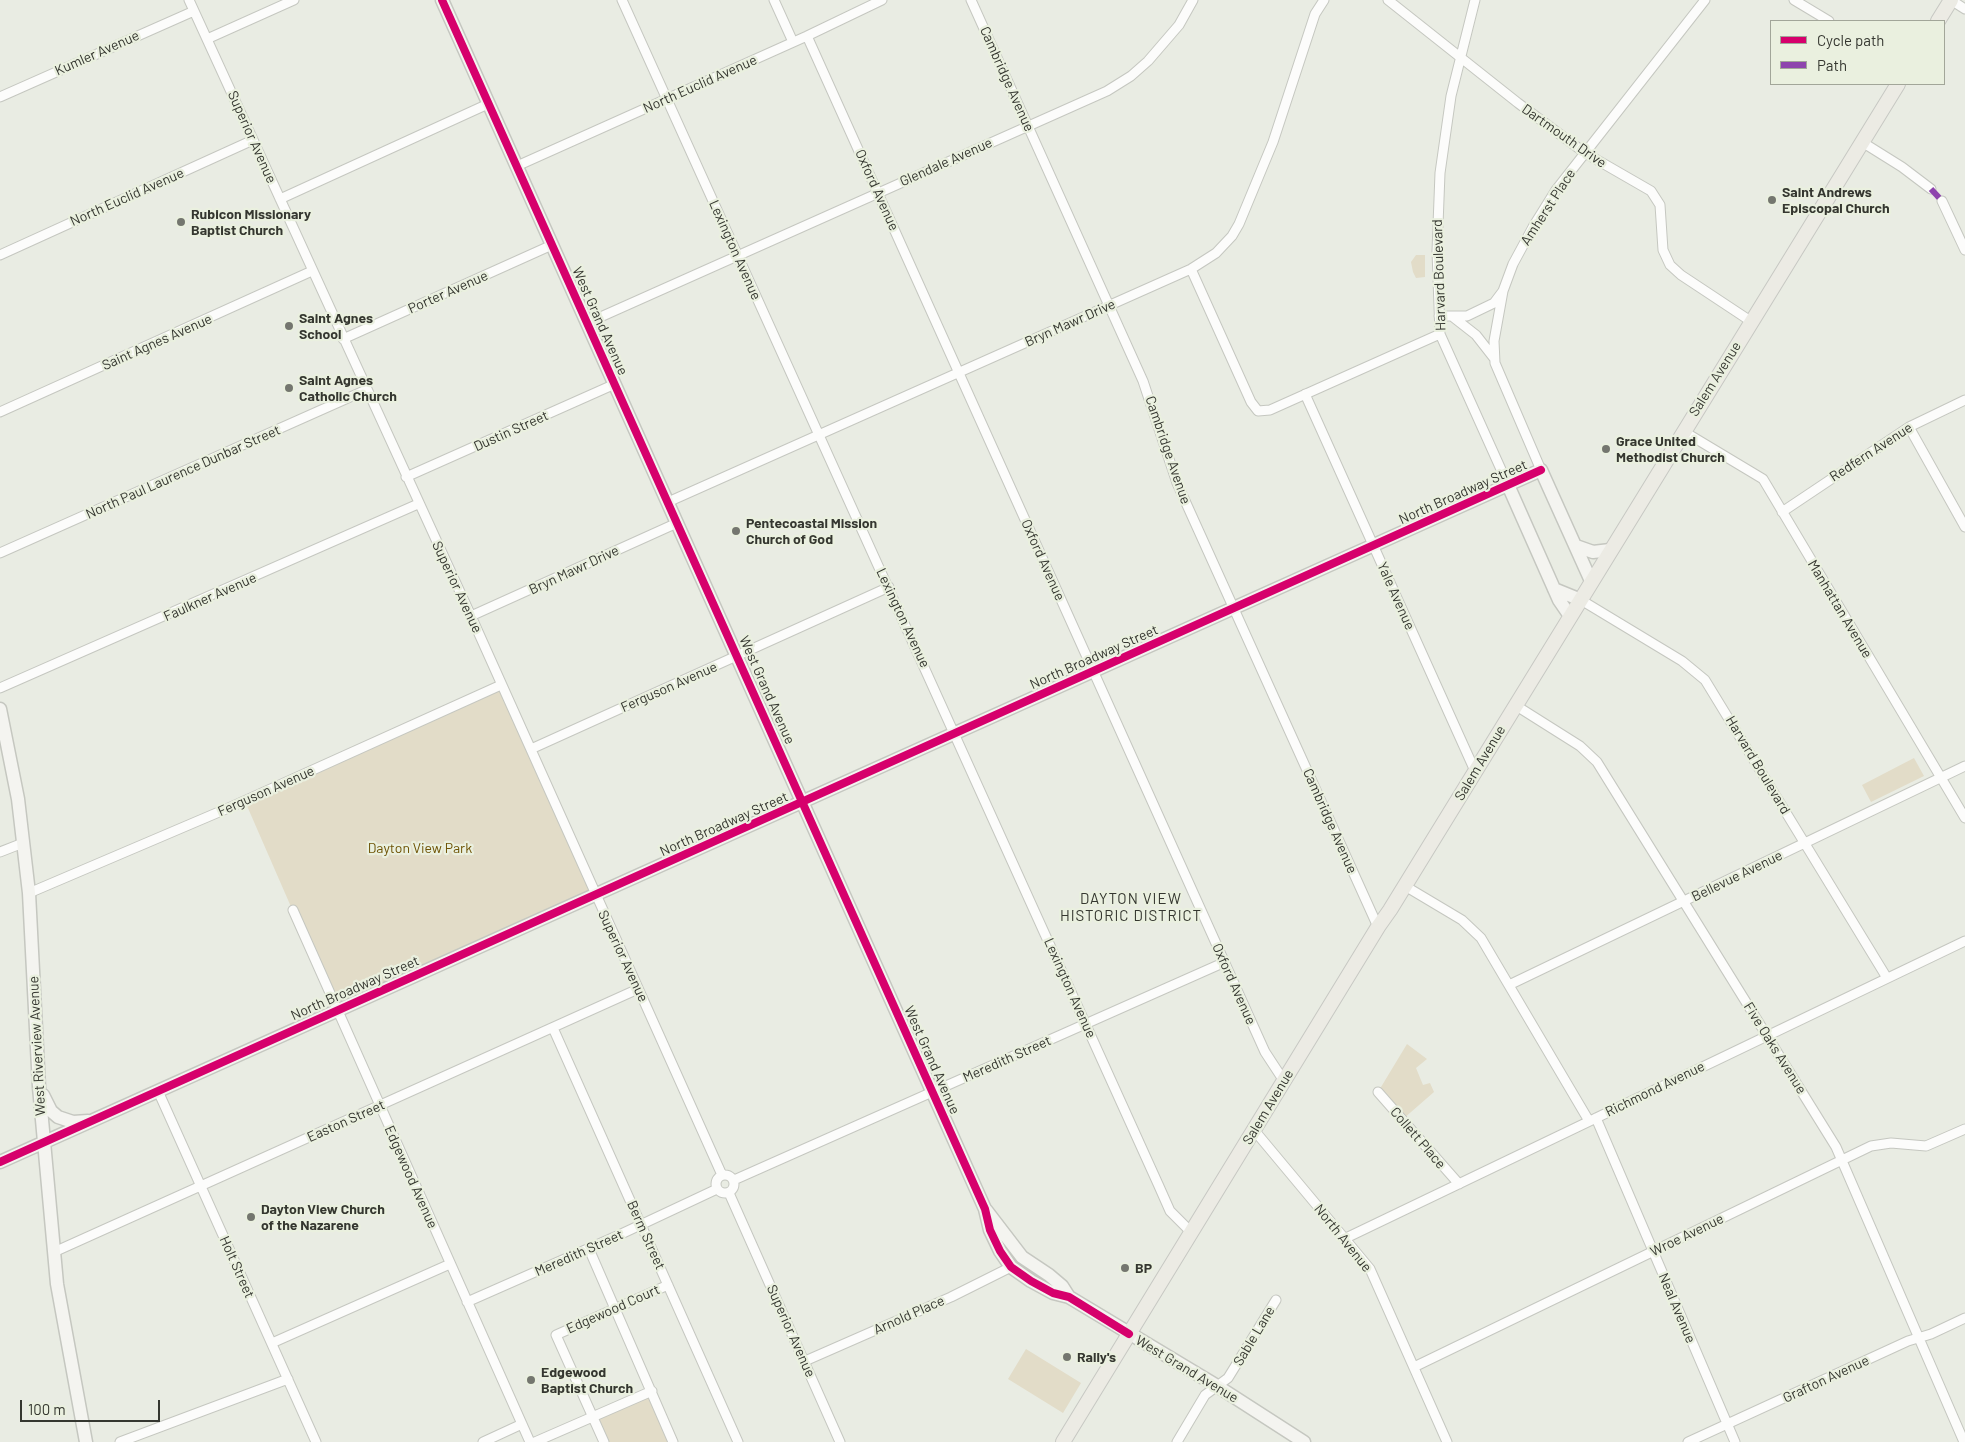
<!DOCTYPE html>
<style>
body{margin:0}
#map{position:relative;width:1965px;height:1442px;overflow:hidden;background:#e9ece3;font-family:Barlow,sans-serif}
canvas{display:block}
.legend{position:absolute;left:1770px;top:20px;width:175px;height:65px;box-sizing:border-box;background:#eaf0df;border:1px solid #a2a699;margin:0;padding:6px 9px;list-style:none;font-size:15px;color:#353730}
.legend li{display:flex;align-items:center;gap:10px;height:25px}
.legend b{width:25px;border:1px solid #a2a699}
.scale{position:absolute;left:20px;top:1400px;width:140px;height:22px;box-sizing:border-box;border:2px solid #353730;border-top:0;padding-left:6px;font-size:15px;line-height:18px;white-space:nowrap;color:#353730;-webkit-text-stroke:4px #eaf0df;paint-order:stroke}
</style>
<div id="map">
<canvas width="1965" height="1442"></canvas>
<ul class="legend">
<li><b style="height:6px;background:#d6006c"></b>Cycle path</li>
<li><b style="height:6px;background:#8e44ad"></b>Path</li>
</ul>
<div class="scale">100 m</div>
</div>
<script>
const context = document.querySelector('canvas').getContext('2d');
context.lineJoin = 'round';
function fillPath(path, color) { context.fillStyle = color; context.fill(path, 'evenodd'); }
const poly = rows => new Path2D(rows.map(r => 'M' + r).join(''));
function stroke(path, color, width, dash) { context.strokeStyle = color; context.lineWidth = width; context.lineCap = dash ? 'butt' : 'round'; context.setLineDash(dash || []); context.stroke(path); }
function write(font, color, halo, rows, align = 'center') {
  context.font = font + ' Barlow,sans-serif'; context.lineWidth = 4.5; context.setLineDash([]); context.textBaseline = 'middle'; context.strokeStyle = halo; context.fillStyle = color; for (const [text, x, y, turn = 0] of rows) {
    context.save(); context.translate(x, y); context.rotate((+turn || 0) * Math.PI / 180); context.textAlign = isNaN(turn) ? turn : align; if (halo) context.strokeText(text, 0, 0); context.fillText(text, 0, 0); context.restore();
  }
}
const green = poly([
 [1416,255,1425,255,1425,277,1416,278,1413,272,1411,262],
 [501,685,595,897,336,1010,244,799],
 [1914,758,1924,776,1871,802,1862,785],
 [1407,1044,1427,1059,1416,1068,1423,1085,1430,1083,1434,1092,1403,1119,1378,1092],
 [1026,1349,1081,1383,1063,1413,1008,1379],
 [651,1394,673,1442,606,1442,595,1419]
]);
const street = poly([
 [189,0,471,616,722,1175],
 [622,0,1158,1184,1170,1211,1191,1232],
 [774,0,793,42],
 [971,0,1143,381,1177,483,1378,927],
 [1388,0,1518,103,1585,153,1651,191,1660,205,1663,250,1670,265,1681,275,1752,322],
 [1475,0,1451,96,1440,173,1437,251,1440,334,1508,485],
 [1794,0,1829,21],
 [1951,0,1965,9],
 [807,36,1265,1052,1284,1081],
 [207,39,294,0],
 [0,97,194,11],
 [1862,142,1902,167,1931,189],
 [517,166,807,36,882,0],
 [280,199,488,104],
 [1942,201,1965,250],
 [0,255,253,140],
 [1191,269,1251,402,1258,411,1270,410,1440,334],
 [1503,291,1494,341,1495,363,1541,470],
 [1439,316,1467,316,1494,303,1503,291,1513,264,1533,227,1556,190,1705,0],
 [1453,317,1476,335,1494,358],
 [587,323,1107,91,1131,76,1148,61,1179,25,1193,0],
 [343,339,552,245],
 [1305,394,1475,771],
 [0,412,312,271],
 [1909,427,1965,527],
 [1683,431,1763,479,1965,818],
 [406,477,615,384],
 [668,502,1191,269,1216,253,1232,236,1239,224,1273,142,1315,14,1324,0],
 [1782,512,1909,427,1965,400],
 [0,553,366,390],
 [1581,600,1682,661,1705,680,1887,978],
 [471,616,677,523],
 [0,688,418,504],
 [1515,705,1580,746,1597,762,1836,1147,1964,1442],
 [531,749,889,587],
 [0,852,23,843],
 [1405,886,1462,920,1481,938,1589,1121],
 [29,893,233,806,501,685],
 [293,910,530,1442],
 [1509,985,1965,766],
 [553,1028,738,1442],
 [158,1091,316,1442],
 [1378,1092,1459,1184],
 [1596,1118,1735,1442],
 [1254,1130,1370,1269,1447,1442],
 '716 1184a9 9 0 1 1 18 0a9 9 0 1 1-18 0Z',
 [734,1180,1225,962],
 [729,1193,840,1442],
 [1346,1238,1965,941],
 [589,1249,673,1442],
 [54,1252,638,989],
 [467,1302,619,1235,717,1189],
 [272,1343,450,1264],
 [805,1361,951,1297,1011,1267],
 [1414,1367,1871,1146,1891,1143,1926,1146,1965,1129],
 [120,1442,288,1379],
 [483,1442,522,1424],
 [535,1442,652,1391],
 [604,1442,556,1335,668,1285],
 [1177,1442,1205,1395,1228,1378,1276,1300],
 [1688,1442,1908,1341,1931,1334,1965,1318]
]);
const secondary = poly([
 [442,0,985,1209,990,1230,1000,1251,1011,1267,1031,1281,1053,1293,1069,1297,1217,1386,1304,1442],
 [1508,485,1559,600,1570,616],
 [1576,546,1593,552,1610,550],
 [1554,589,1581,600],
 [0,709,18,799,29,893,39,1087,57,1284,86,1442],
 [43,1095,51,1111,58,1117,73,1122,88,1121],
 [0,1162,1541,470,1591,581],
 [986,1210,1022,1257,1049,1275,1062,1286,1069,1297]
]);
const primary = poly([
 [1938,21,1951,0],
 [1063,1442,1378,927,1390,910,1898,84]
]);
const quiet = poly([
 [1931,189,1942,201]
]);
const cycleway = poly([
 [442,0,985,1209,990,1230,1000,1251,1011,1267,1031,1281,1053,1293,1069,1297,1129,1334],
 [0,1162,1541,470]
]);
const markers = [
 [1772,200,5,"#74766f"],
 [181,222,5,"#74766f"],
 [289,326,5,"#74766f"],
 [289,388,5,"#74766f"],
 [1606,449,5,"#74766f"],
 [736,531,5,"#74766f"],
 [251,1217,5,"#74766f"],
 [1125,1268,5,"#74766f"],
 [1067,1357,5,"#74766f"],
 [531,1380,5,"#74766f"]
];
const streetNames = [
 ["Kumler Avenue",97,53,-24],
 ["Cambridge Avenue",1007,79,66],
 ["North Euclid Avenue",700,84,-24],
 ["Dartmouth Drive",1564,136,35],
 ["Superior Avenue",252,137,66],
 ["Glendale Avenue",946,162,-24],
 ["Oxford Avenue",877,190,66],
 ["North Euclid Avenue",127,197,-24],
 ["Amherst Place",1548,207,-57],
 ["Lexington Avenue",735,250,66],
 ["Harvard Boulevard",1439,275,-92],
 ["Porter Avenue",448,292,-24],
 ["West Grand Avenue",600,321,66],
 ["Bryn Mawr Drive",1070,323,-24],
 ["Saint Agnes Avenue",157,342,-24],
 ["Salem Avenue",1715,379,-58],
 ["Dustin Street",511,431,-24],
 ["Cambridge Avenue",1168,450,71],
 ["Redfern Avenue",1871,452,-33],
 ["North Paul Laurence Dunbar Street",183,472,-24],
 ["North Broadway Street",1463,492,-24],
 ["Oxford Avenue",1043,560,66],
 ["Bryn Mawr Drive",574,570,-25],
 ["Superior Avenue",457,587,65],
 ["Yale Avenue",1396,596,66],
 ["Faulkner Avenue",210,597,-24],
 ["Manhattan Avenue",1840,609,59],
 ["Lexington Avenue",903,618,65],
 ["North Broadway Street",1094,657,-24],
 ["Ferguson Avenue",669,687,-24],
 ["West Grand Avenue",767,690,66],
 ["Salem Avenue",1480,763,-59],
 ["Harvard Boulevard",1758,765,59],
 ["Ferguson Avenue",266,791,-24],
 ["Cambridge Avenue",1330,821,66],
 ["North Broadway Street",724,824,-24],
 ["Bellevue Avenue",1737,876,-26],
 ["Superior Avenue",623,956,65],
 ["Oxford Avenue",1234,984,66],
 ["North Broadway Street",355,988,-24],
 ["Lexington Avenue",1070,988,66],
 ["West Riverview Avenue",37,1046,-93],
 ["Five Oaks Avenue",1775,1048,58],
 ["Meredith Street",1007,1059,-24],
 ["West Grand Avenue",932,1060,66],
 ["Richmond Avenue",1655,1089,-26],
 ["Salem Avenue",1268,1107,-59],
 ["Easton Street",346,1121,-24],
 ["Collett Place",1418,1138,49],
 ["Edgewood Avenue",411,1177,66],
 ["Berm Street",646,1235,66],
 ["Wroe Avenue",1687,1235,-26],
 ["North Avenue",1343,1238,51],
 ["Meredith Street",579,1253,-24],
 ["Holt Street",237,1267,66],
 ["Neal Avenue",1677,1308,67],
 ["Edgewood Court",613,1309,-24],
 ["Arnold Place",909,1315,-24],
 ["Superior Avenue",791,1331,66],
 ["Sable Lane",1254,1336,-59],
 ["West Grand Avenue",1187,1369,31],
 ["Grafton Avenue",1826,1379,-25]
];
const poiNames = [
 ["Saint Andrews",1782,192],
 ["Episcopal Church",1782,208],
 ["Rubicon Missionary",191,214],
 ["Baptist Church",191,230],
 ["Saint Agnes",299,318],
 ["School",299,334],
 ["Saint Agnes",299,380],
 ["Catholic Church",299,396],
 ["Grace United",1616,441],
 ["Methodist Church",1616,457],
 ["Pentecoastal Mission",746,523],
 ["Church of God",746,539],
 ["Dayton View Church",261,1209],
 ["of the Nazarene",261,1225],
 ["BP",1135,1268],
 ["Rally's",1077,1357],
 ["Edgewood",541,1372],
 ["Baptist Church",541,1388]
];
const parkNames = [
 ["Dayton View Park",420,848]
];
const neighbourhoodNames = [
 ["DAYTON VIEW",1131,899],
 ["HISTORIC DISTRICT",1131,916]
];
fillPath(green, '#e2dcc8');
stroke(street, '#c5c7c0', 11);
stroke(secondary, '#c5c7c0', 15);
stroke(primary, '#c7c8c3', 16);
stroke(street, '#fcfcfb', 9);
stroke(secondary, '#f4f4f0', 12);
stroke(primary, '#ecebe4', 14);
stroke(quiet, '#8e44ad', 6, [12, 6]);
stroke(cycleway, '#d6006c', 8);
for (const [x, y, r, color] of markers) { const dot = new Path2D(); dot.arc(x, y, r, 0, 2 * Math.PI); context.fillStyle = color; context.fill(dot); stroke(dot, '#eaf0df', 2); }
write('14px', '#353730', '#eaf0df', streetNames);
write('bold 14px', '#353730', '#eaf0df', poiNames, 'left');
write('14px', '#6e5305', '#eaf0df', parkNames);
context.letterSpacing = '1px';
write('15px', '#353730', '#eaf0df', neighbourhoodNames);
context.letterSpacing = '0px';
</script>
